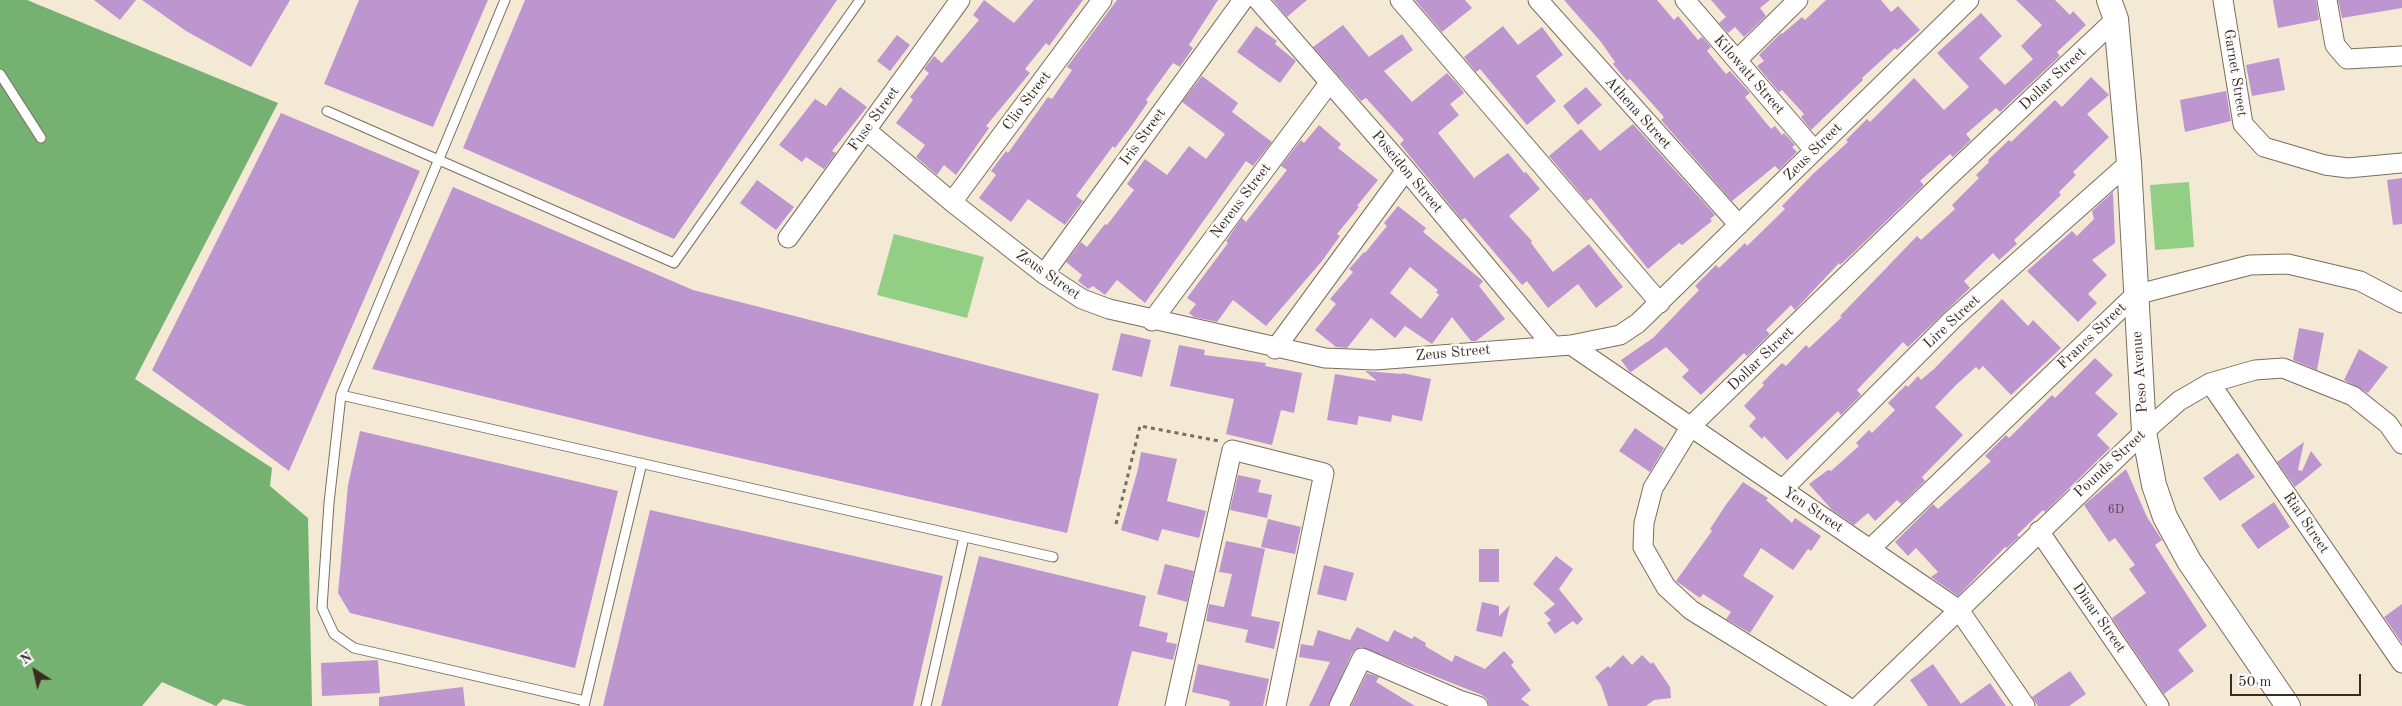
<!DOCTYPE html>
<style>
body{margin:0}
#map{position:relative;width:2402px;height:706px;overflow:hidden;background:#f4e9d4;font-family:"Old Standard TT",serif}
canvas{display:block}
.north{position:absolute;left:10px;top:646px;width:50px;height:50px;-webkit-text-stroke:4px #fff;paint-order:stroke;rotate:325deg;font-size:14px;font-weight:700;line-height:20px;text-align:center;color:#3b2a1e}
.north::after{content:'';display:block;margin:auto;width:18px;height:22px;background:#3b2a1e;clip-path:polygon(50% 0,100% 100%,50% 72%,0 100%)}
.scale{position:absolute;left:2230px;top:674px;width:131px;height:22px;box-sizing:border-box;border:2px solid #3b2a1e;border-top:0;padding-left:6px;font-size:15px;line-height:18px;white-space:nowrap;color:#3b2a1e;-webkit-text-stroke:4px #fff;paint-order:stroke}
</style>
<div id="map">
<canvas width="2402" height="706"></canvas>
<div class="north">N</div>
<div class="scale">50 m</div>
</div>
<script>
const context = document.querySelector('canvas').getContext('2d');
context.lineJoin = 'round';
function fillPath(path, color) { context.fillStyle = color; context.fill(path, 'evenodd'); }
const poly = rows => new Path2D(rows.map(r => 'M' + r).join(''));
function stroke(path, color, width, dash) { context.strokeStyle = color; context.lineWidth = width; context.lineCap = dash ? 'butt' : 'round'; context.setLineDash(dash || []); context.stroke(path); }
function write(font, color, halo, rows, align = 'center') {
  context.font = font + ' "Old Standard TT",serif'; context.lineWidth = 5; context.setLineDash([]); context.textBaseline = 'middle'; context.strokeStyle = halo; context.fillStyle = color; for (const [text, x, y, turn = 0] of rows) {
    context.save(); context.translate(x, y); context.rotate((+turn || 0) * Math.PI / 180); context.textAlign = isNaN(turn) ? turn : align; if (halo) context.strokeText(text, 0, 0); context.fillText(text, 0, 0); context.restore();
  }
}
const green = poly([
 [2189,182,2194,247,2155,250,2150,185],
 [894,234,984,257,967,318,877,295]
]);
const forest = poly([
 [0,0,27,0,278,103,135,379,272,468,270,486,308,518,312,706,247,706,223,699,216,706,162,682,142,706,0,706]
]);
const building = poly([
 [94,0,136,0,120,20],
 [142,0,290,0,251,67,186,31],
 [359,0,488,0,433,127,324,84],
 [525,0,837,0,674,239,463,148],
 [984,0,1014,23,1034,0,1083,0,1049,46,1046,43,1025,69,1030,73,986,126,989,128,956,175,944,165,937,175,916,157,925,145,896,123,913,100,910,97,929,73,924,69,934,56,942,63,979,20,973,15],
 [1117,0,1218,0,1189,45,1193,48,1180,67,1173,63,1146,100,1148,102,1133,124,1115,148,1113,146,1076,196,1083,201,1065,225,1028,199,1011,222,979,198,996,175,991,171,1006,151,1008,153,1048,97,1052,99,1072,70,1067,67],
 [1273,0,1307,0,1287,17],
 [1415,0,1465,0,1472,8,1442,32],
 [1564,0,1657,0,1674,20,1678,16,1698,40,1702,37,1711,47,1707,51,1726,74,1730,71,1750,93,1745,97,1771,129,1775,126,1782,135,1784,133,1795,145,1792,147,1797,152,1779,170,1775,166,1732,201,1661,120,1664,117,1630,79,1627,81,1613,64,1615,62,1601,42],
 [1711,0,1770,0,1760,8,1766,16,1744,37,1735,27,1728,33,1719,23,1726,17],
 [1826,0,1881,0,1891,12,1898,6,1920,30,1897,50,1895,48,1862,78,1863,80,1811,130,1801,117,1804,114,1782,90,1779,92,1757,66,1764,61,1759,55,1781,33,1782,34,1802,17,1805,20],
 [2016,0,2055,0,2070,15,2073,11,2086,25,2057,52,2060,56,2000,112,1996,108,1966,134,1971,140,1953,157,1950,154,1920,181,1924,185,1906,202,1853,253,1840,265,1839,263,1795,310,1791,305,1766,330,1770,334,1747,356,1744,353,1701,395,1682,377,1689,370,1666,347,1631,372,1629,371,1621,360,1653,338,1699,290,1695,286,1716,265,1719,268,1745,243,1747,246,1785,209,1782,206,1814,173,1848,142,1846,140,1867,119,1870,122,1914,78,1944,110,1969,87,1937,53,1981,13,2002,36,1979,58,2005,85,2033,59,2021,46,2042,25],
 [2273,0,2316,0,2319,20,2278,28],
 [2338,0,2402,0,2402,8,2342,18],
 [1343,25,1369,57,1402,34,1413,50,1384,71,1412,102,1447,73,1459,86,1464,93,1450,104,1459,115,1438,133,1474,178,1508,153,1524,173,1526,172,1540,189,1509,216,1532,241,1531,243,1553,272,1589,244,1623,287,1596,308,1578,284,1548,308,1527,281,1522,285,1465,218,1462,220,1400,144,1404,140,1366,98,1361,101,1313,47],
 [1256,26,1277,41,1275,44,1296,61,1280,83,1237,52],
 [1503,26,1518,45,1542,27,1563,55,1536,76,1556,101,1527,125,1480,69,1476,72,1464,57],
 [897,35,910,45,890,71,877,61],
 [2279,58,2285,90,2252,96,2246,65],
 [1202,76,1238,103,1232,112,1272,142,1253,166,1246,161,1145,303,1117,280,1105,295,1093,286,1088,289,1078,281,1082,275,1066,262,1081,242,1087,247,1105,224,1107,225,1134,190,1127,184,1145,159,1167,175,1189,146,1206,159,1225,134,1182,102],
 [2091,77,2109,95,2087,114,2109,137,2073,172,2076,175,2059,192,2061,195,2014,240,2017,244,1999,260,1993,253,1964,281,1970,288,1908,347,1903,342,1857,390,1861,395,1841,415,1838,411,1787,460,1764,436,1762,439,1749,426,1756,418,1744,406,1764,385,1762,383,1782,363,1786,366,1806,345,1809,348,1842,317,1840,316,1917,236,1921,240,1955,209,1952,205,1979,178,1976,175,1989,162,1988,160,2009,140,2011,142,2055,100,2062,107],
 [840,87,867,107,832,151,836,153,824,169,806,157,802,162,779,145,815,99,826,106],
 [1586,87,1602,105,1578,125,1563,106],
 [2226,91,2231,121,2185,132,2180,100],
 [281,113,420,171,289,471,152,370],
 [1633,124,1715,215,1710,219,1712,221,1682,245,1679,243,1648,269,1591,198,1587,201,1549,156,1581,129,1600,151],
 [1319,125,1341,144,1338,148,1378,180,1357,206,1359,207,1337,234,1340,236,1322,261,1266,326,1233,300,1217,322,1194,317,1189,313,1196,304,1187,298,1228,243,1226,241,1242,218,1246,222,1287,170,1281,166,1301,140,1304,143],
 [2402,178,2402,224,2393,225,2387,180],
 [757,180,794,207,776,230,740,203],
 [453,187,693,290,1099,394,1067,533,657,439,372,369],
 [2113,192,2115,243,2092,260,2107,275,2088,294,2097,303,2078,322,2027,271,2072,231,2077,236,2094,219,2092,211],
 [1398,206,1426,228,1423,232,1483,281,1479,286,1505,319,1476,341,1471,341,1452,317,1432,344,1405,326,1395,338,1371,318,1347,348,1336,347,1315,330,1336,304,1330,299,1353,272,1349,269,1364,252,1365,253,1387,226,1384,223],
 [1410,267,1438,290,1436,292,1439,295,1421,319,1390,293],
 [2002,299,2028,326,2033,320,2061,348,2011,395,1983,366,1979,370,1976,367,1956,385,1935,407,1963,435,1922,477,1925,481,1901,504,1897,500,1875,521,1868,513,1854,525,1832,510,1809,484,1828,470,1831,471,1859,446,1856,443,1869,430,1872,433,1895,410,1888,403,1906,385,1908,387,1918,376,1921,380,1934,369],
 [2299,328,2324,333,2317,370,2293,360],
 [1121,333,1151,340,1142,377,1112,370],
 [1179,345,1205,350,1204,355,1266,363,1265,366,1302,373,1294,413,1281,410,1272,445,1226,434,1234,399,1170,386],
 [2359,349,2388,367,2368,393,2344,380],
 [2095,358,2113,375,2095,393,2118,414,2097,435,2110,448,2045,512,2043,510,2017,535,2019,537,2007,548,2005,547,1958,596,1931,577,1938,572,1916,548,1908,556,1895,542,1933,504,1938,509,1968,482,1991,461,1985,456,2006,435,2009,438,2052,395,2055,398],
 [1365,371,1402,374,1402,373,1431,379,1422,421,1392,415,1391,422,1359,416,1357,425,1327,420,1335,374,1377,381],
 [1635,428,1664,448,1650,472,1619,451],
 [360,431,618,491,575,668,350,613,338,593,348,485],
 [2304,442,2298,470,2302,471,2311,451,2322,465,2295,487,2277,462],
 [1141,452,1177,459,1167,501,1206,511,1199,538,1162,529,1158,541,1121,530,1138,469],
 [2238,453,2255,477,2220,501,2203,478],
 [2126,469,2147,517,2162,540,2155,545,2207,626,2178,650,2194,671,2164,694,2112,618,2146,593,2129,569,2135,565,2115,538,2109,542,2084,505],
 [1238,475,1261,480,1258,492,1272,495,1267,518,1230,510],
 [1743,482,1768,498,1766,500,1792,523,1795,518,1821,536,1811,551,1808,549,1793,570,1761,548,1743,576,1774,596,1750,633,1726,619,1731,612,1703,594,1700,598,1676,581,1712,531,1710,529,1725,506],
 [2274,502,2290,527,2258,549,2241,525],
 [650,510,943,576,913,706,603,706],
 [1268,519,1301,527,1295,554,1261,547],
 [1226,541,1265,549,1251,616,1280,622,1274,649,1245,642,1248,630,1206,621,1209,604,1224,607,1232,574,1219,572],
 [1479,549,1499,549,1499,582,1479,582],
 [979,556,1146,596,1139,626,1168,633,1166,642,1177,644,1173,660,1132,651,1118,706,941,706],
 [1556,556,1573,569,1559,589,1583,619,1577,625,1573,621,1555,634,1547,623,1551,620,1544,613,1555,604,1533,584],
 [1165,564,1194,571,1187,602,1157,594],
 [1324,565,1354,573,1346,601,1317,594],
 [1482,602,1499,606,1499,616,1510,605,1502,637,1476,631],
 [2402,604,2402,643,2384,617],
 [1357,627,1388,642,1394,630,1412,639,1414,636,1426,643,1425,646,1452,662,1455,655,1485,669,1504,651,1514,662,1511,665,1531,690,1521,699,1530,706,1489,706,1487,699,1482,695,1361,647,1352,653,1328,706,1309,706,1330,662,1299,657,1301,644,1313,646,1318,630,1350,640],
 [1623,655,1632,665,1642,655,1651,664,1653,662,1670,687,1671,698,1654,700,1646,706,1608,706,1601,685,1595,677,1608,666,1610,668],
 [378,660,380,693,322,696,321,663],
 [1198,664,1269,679,1263,706,1229,706,1230,702,1227,700,1192,692],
 [1933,664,1961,704,1990,683,2006,706,1928,706,1910,680],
 [2070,671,2086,694,2069,706,2038,706,2032,697],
 [1367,673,1379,677,1376,682,1415,706,1351,706],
 [463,687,465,706,379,706,379,697]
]);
const path = poly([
 [1116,524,1140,426,1219,441]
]);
const service = poly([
 [505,0,341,395,329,503,322,608,334,634,354,648,585,701],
 [0,74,41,138],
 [327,111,674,263,860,0],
 [341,395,1053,557],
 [584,706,642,463],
 [926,706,964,537]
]);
const minor = poly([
 [1258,0,1406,170,1552,345],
 [1400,0,1660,303],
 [1538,0,1739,225],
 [1685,0,1814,150],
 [2223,0,2243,124,2264,147,2325,165,2348,168,2402,163],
 [2327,0,2335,45,2347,59,2402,56],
 [1737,60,1798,0],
 [866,130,952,202,1044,274,1082,299,1109,309,1325,358,1375,360,1571,345,1620,335,1638,323,1969,0],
 [952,202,1102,0],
 [788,238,960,0],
 [1044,274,1243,0],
 [1152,321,1330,82],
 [1571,345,1959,610,2025,706],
 [1275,349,1406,170],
 [2210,383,2402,663],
 [1783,489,1952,320,2129,163],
 [2039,531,2159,706],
 [1870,549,2135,295,2250,265,2288,264,2360,281,2402,303],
 [1175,706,1232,450,1324,473,1276,706],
 [1339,706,1362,658,1459,700,1478,706],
 [1846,706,1691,610,1666,587,1643,547,1644,523,1653,488,1691,426,1944,181,2116,19],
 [1859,706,2144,432,2179,401,2210,383,2255,370,2283,368,2353,396,2388,424,2402,444]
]);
const tertiary = poly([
 [2109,0,2116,19,2129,163,2144,432,2154,485,2165,517,2189,561,2288,706]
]);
const numberNames = [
 ["6D",2116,510]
];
const streetNames = [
 ["Garnet Street",2235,73,81],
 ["Kilowatt Street",1749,75,49],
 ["Dollar Street",2053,79,-43],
 ["Clio Street",1027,101,-53],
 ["Athena Street",1638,113,48],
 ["Fuse Street",874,119,-54],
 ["Iris Street",1143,137,-54],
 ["Zeus Street",1813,152,-45],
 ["Poseidon Street",1407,172,50],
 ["Nereus Street",1241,201,-53],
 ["Zeus Street",1048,275,35],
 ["Lire Street",1952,322,-43],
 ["Francs Street",2092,336,-44],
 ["Zeus Street",1453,353,-5],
 ["Dollar Street",1761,359,-44],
 ["Peso Avenue",2140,372,-94],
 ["Pounds Street",2110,464,-43],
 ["Yen Street",1813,510,34],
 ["Rial Street",2306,523,56],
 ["Dinar Street",2099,618,55]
];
fillPath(green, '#92cf84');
fillPath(forest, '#75b272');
fillPath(building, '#bd96d0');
stroke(service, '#7c6d5e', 11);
stroke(minor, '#7c6d5e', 21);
stroke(tertiary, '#7c6d5e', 26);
stroke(path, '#7c6d5e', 3, [4, 4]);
stroke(service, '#fff', 9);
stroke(minor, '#fff', 19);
stroke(tertiary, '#fff', 24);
write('12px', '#5c454a', null, numberNames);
write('15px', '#3b2a1e', '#fff', streetNames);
</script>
